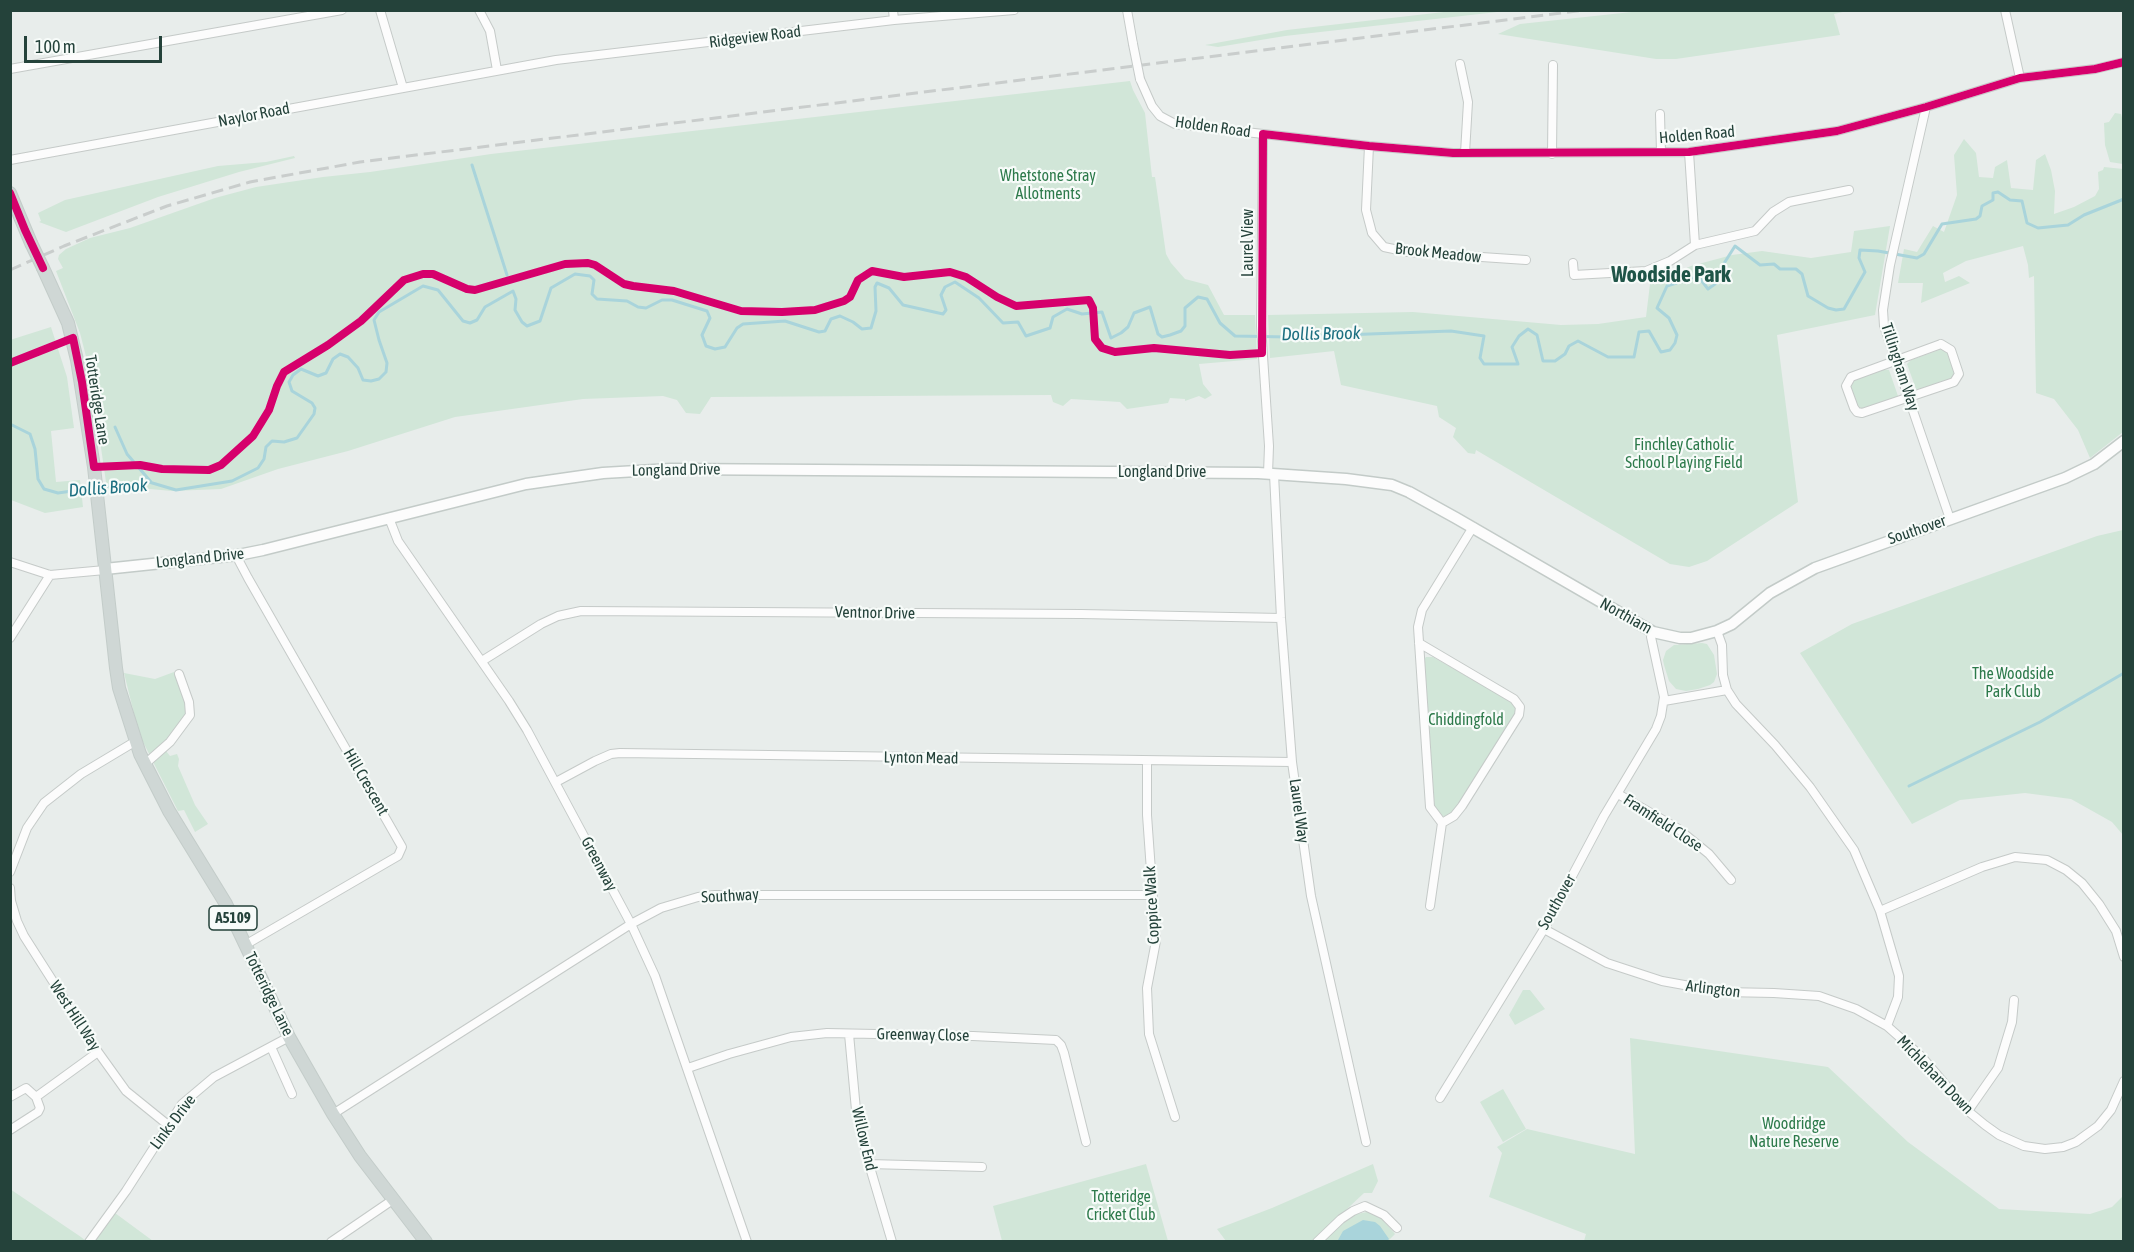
<!DOCTYPE html>
<style>
body{margin:0}
#map{position:relative;width:2134px;height:1252px;overflow:hidden;background:#e8edeb;font-family:"Asap Condensed",sans-serif}
canvas{display:block}
.frame{position:absolute;inset:0;border:12px solid #24423a;pointer-events:none}
.scale{position:absolute;left:24px;top:36px;width:138px;height:27px;box-sizing:border-box;border:3px solid #24423a;border-top:0;padding-left:8px;font-size:18px;line-height:21px;white-space:nowrap;color:#24423a;-webkit-text-stroke:4px #f7fbf9;paint-order:stroke}
</style>
<div id="map">
<canvas width="2134" height="1252"></canvas>
<div class="frame"></div>
<div class="scale">100 m</div>
</div>
<script>
const context = document.querySelector('canvas').getContext('2d');
context.lineJoin = 'round';
function fillPath(path, color) { context.fillStyle = color; context.fill(path, 'evenodd'); }
const poly = rows => new Path2D(rows.map(r => 'M' + r).join(''));
function stroke(path, color, width, dash) { context.strokeStyle = color; context.lineWidth = width; context.lineCap = dash ? 'butt' : 'round'; context.setLineDash(dash || []); context.stroke(path); }
function write(font, color, halo, rows, align = 'center') {
  context.font = font + ' "Asap Condensed",sans-serif'; context.lineWidth = 4.5; context.setLineDash([]); context.textBaseline = 'middle'; context.strokeStyle = halo; context.fillStyle = color; for (const [text, x, y, turn = 0] of rows) {
    context.save(); context.translate(x, y); context.rotate((+turn || 0) * Math.PI / 180); context.textAlign = isNaN(turn) ? turn : align; if (halo) context.strokeText(text, 0, 0); context.fillText(text, 0, 0); context.restore();
  }
}
const green = poly([
 [1461,10,1497,12,1285,36,1218,47,1205,45,1287,30],
 [1641,11,1641,10,1847,11,1834,14,1840,35,1676,59,1656,59,1498,34,1520,24],
 [1130,81,1133,90,1145,113,1152,177,1155,177,1166,254,1171,263,1185,279,1208,285,1224,315,1255,315,1257,359,1199,364,1203,384,1212,395,1205,399,1199,396,1185,401,1185,399,1170,398,1168,403,1127,409,1120,402,1071,399,1063,406,1053,402,1051,395,711,397,700,414,686,413,677,400,663,396,583,399,455,417,348,451,278,469,221,489,172,491,139,488,107,489,90,372,80,333,56,271,63,268,58,259,59,255,66,249,90,238,130,228,215,198,256,187,323,177,370,172,491,154],
 [2115,113,2121,114,2123,121,2123,164,2110,162,2105,145,2104,123,2109,122],
 [1964,139,1976,153,1979,177,1993,178,1995,167,2007,160,2011,188,2033,190,2036,160,2045,154,2051,170,2055,191,2054,214,2074,207,2095,196,2099,189,2098,172,2103,170,2104,167,2123,169,2123,432,2090,458,2078,430,2054,399,2036,393,2034,276,2029,278,2028,265,2023,246,1966,261,1943,273,1945,282,1959,276,1970,283,1921,303,1923,283,1898,283,1904,249,1917,252,1933,226,1944,232,1957,195,1954,155],
 [294,156,295,158,239,172,158,197,66,232,39,222,41,221,38,213,65,200,218,166,266,162],
 [1890,226,1875,315,1777,335,1798,502,1707,561,1689,567,1670,564,1476,450,1475,454,1468,453,1453,437,1456,428,1439,417,1437,406,1341,385,1334,351,1270,358,1268,315,1413,312,1561,325,1598,324,1646,317,1650,284,1691,266,1732,255,1762,251,1811,258,1851,252,1854,231],
 [51,327,67,377,74,428,51,431,56,482,80,480,83,507,45,513,11,500,10,340],
 [1947,349,1956,372,1952,379,1920,390,1916,389,1907,364,1911,360,1939,350],
 [1883,369,1889,370,1898,396,1893,399,1859,409,1857,407,1850,385,1853,380],
 [2123,530,2123,835,2112,822,2071,799,2025,793,1960,800,1912,824,1800,653,1852,624,2097,536],
 [1702,643,1707,644,1714,655,1717,674,1714,682,1710,685,1698,689,1686,691,1676,689,1669,681,1664,665,1663,660,1666,651,1674,645],
 [1426,657,1433,657,1510,701,1515,707,1515,714,1469,789,1456,810,1445,817,1437,812,1432,804,1423,660],
 [174,672,186,702,186,714,166,751,170,756,177,754,179,759,178,766,195,805,208,824,195,832,184,810,178,811,139,734,124,673,155,679],
 [1523,990,1530,990,1545,1009,1515,1025,1509,1015],
 [1630,1038,1828,1067,1908,1142,1999,1209,2090,1214,2112,1207,2123,1196,2123,1241,1584,1241,1586,1234,1489,1197,1502,1153,1497,1147,1527,1129,1635,1154],
 [1503,1089,1526,1129,1503,1142,1480,1102],
 [1146,1164,1168,1241,1002,1241,993,1206],
 [1373,1164,1378,1181,1372,1193,1364,1193,1313,1241,1226,1241,1217,1229,1272,1208],
 [10,1189,81,1237,86,1241,11,1241],
 [1367,1212,1374,1213,1382,1219,1395,1234,1388,1241,1322,1242,1341,1224,1357,1214],
 [115,1213,153,1241,93,1242]
]);
const water = poly([
 [1363,1220,1375,1222,1380,1226,1389,1239,1386,1242,1369,1241,1367,1240,1364,1241,1339,1241,1338,1240,1343,1231]
]);
const stream = poly([
 [472,165,507,275],
 [10,424,30,434,35,449,38,479,44,489,58,493,93,488],
 [115,427,127,454,151,482],
 [100,487,149,482,176,490,232,481,258,468,264,459,266,447,272,441,284,442,297,438,314,414,315,408,312,403,292,391,289,382,293,375,301,369,318,376,326,373,333,359,340,354,348,357,358,368,363,380,371,381,379,379,386,372,387,363,379,340,374,320,379,312,423,286,438,290,463,321,470,323,477,320,485,307,513,291,516,299,515,310,522,322,527,326,540,321,551,288,575,274,590,276,594,280,592,294,597,299,627,301,638,307,646,308,662,300,672,300,707,311,710,318,702,335,706,346,715,349,725,347,737,328,743,324,785,321,819,332,825,331,831,319,840,316,853,322,862,329,871,328,876,311,875,287,877,283,889,288,903,305,943,314,946,310,941,295,945,287,955,282,979,298,1003,323,1018,322,1026,336,1050,328,1053,317,1067,309,1082,314,1102,312,1111,338,1121,333,1128,327,1134,313,1150,307,1158,334,1162,337,1170,335,1181,331,1185,326,1185,308,1198,297,1207,299,1220,323,1235,336,1288,337,1451,331,1484,336,1480,358,1484,364,1518,364,1512,347,1519,336,1528,329,1537,335,1543,361,1555,361,1565,354,1569,346,1578,341,1608,357,1634,357,1639,332,1649,331,1661,352,1670,350,1675,343,1677,335,1669,318,1657,308,1667,286,1698,276,1708,289,1729,274,1723,265,1735,246,1760,265,1774,264,1780,269,1796,269,1802,274,1808,296,1828,308,1836,310,1844,309,1865,272,1859,258,1860,250,1878,251,1917,258,1924,254,1942,224,1976,219,1980,216,1982,206,1993,200,1993,193,1998,192,2010,200,2022,201,2027,223,2038,228,2068,225,2084,215,2124,199],
 [1909,786,2040,722,2124,673]
]);
const street = poly([
 [380,10,403,88],
 [479,10,490,31,497,70],
 [893,10,894,20],
 [1127,10,1133,44],
 [2005,10,2020,78],
 [1460,64,1468,102,1465,153],
 [10,69,342,10],
 [1140,79,1152,106,1160,116,1175,124,1369,146,1453,153,1689,152,1837,131,1926,107,2020,78,2095,69,2124,62],
 [1926,107,1890,265,1883,310,1884,326,1950,519],
 [1660,114,1661,152],
 [1263,134,1261,326,1269,446,1268,474],
 [1369,146,1366,210,1372,233,1384,247,1408,252,1526,260],
 [1552,154,1553,65],
 [10,160,556,60,894,20,1014,10],
 [1695,245,1755,231,1773,212,1789,202,1849,190],
 [1573,263,1574,275,1646,271,1670,261,1695,245,1689,152],
 [1941,344,1951,350,1959,374,1954,382,1862,413,1857,412,1854,408,1846,386,1851,377,1941,344],
 [1274,474,1281,618,1292,762,1311,896,1366,1142],
 [389,518,398,541,509,701,527,730,631,924,655,976,747,1242],
 [238,555,239,561,248,578,402,847,398,856,245,945],
 [10,562,50,575,105,570],
 [1717,631,1722,645,1723,675,1727,690,1736,704,1775,745,1810,787,1854,850,1880,911,1899,976,1898,997,1887,1026],
 [10,638,50,575],
 [1419,643,1514,699,1520,707,1519,715,1462,806,1454,816,1442,823],
 [482,661,541,624,558,616,581,611,1081,614,1281,618],
 [1664,701,1727,690],
 [1147,761,1147,815,1156,941,1147,988,1149,1034,1175,1117],
 [145,764,170,742,190,715,189,702,179,674],
 [556,782,595,761,611,754,620,753,1292,762],
 [1618,794,1677,828,1709,854,1731,880],
 [10,872,27,828,44,803,81,774,136,741],
 [10,888,11,901,17,921,24,936,98,1052,126,1091,168,1125],
 [1430,906,1442,823,1430,807,1418,627,1422,610,1473,527],
 [1880,911,1982,867,2015,857,2047,860,2066,870,2082,883,2099,904,2116,931,2124,957],
 [1544,929,1607,963,1662,981,1723,992,1774,993,1819,996,1856,1009,1887,1026,1922,1057,1968,1111,1985,1125,1999,1135,2024,1146,2045,1149,2063,1147,2076,1142,2098,1126,2111,1110,2124,1081],
 [849,1034,856,1110,869,1164,892,1242],
 [271,1047,292,1094],
 [688,1068,729,1054,791,1037,827,1033,973,1036,1056,1040,1061,1045,1064,1053,1086,1142],
 [10,1097,26,1088,36,1097,40,1108,38,1112,10,1130],
 [36,1097,98,1052],
 [1440,1098,1544,929,1604,816,1656,729,1661,716,1664,697,1651,637,1653,632],
 [1968,1111,1998,1068,2012,1022,2014,1000],
 [333,1114,631,924,661,908,698,897,715,895,1152,895],
 [869,1164,982,1167],
 [89,1242,126,1191,182,1104,214,1077,289,1037],
 [331,1242,394,1199],
 [1317,1242,1341,1219,1353,1211,1365,1206,1384,1215,1397,1228]
]);
const secondary = poly([
 [105,569,238,555,263,550,526,484,603,473,671,469,1258,473,1346,479,1392,485,1409,492,1456,518,1653,632,1680,638,1691,638,1717,631,1732,624,1770,593,1815,568,2065,478,2094,464,2124,441]
]);
const primary = poly([
 [10,193,31,243],
 [43,268,68,323,77,360,94,467,116,668,119,688,140,754,169,811,226,904,289,1037,333,1114,360,1156,426,1242]
]);
const rail = poly([
 [10,270,64,246,167,206,250,182,360,162,1586,10]
]);
const streetBridge = poly([
 [1133,44,1140,79]
]);
const primaryBridge = poly([
 [31,243,43,268]
]);
const cycleway = poly([
 [10,193,25,230,43,268],
 [10,363,73,338,82,382,94,467,140,465,162,469,209,470,221,465,253,436,269,410,277,386,284,372,328,345,361,321,404,280,423,274,433,274,467,289,475,290,565,264,588,263,595,265,624,284,633,286,674,291,741,311,782,312,815,310,844,301,850,297,858,280,872,271,904,277,950,272,966,277,997,297,1016,306,1089,300,1093,308,1095,339,1102,348,1115,352,1154,348,1230,355,1262,353,1263,134,1369,146,1453,153,1689,152,1837,131,1926,107,2020,78,2095,69,2124,62]
]);
const shields = [
 [233,918,48]
];
const shieldNames = [
 ["A5109",233,918]
];
const streetNames = [
 ["Ridgeview Road",755,37,-7],
 ["Naylor Road",254,115,-11],
 ["Holden Road",1213,127,8],
 ["Holden Road",1697,135,-5],
 ["Laurel View",1248,243,-90],
 ["Brook Meadow",1438,253,6],
 ["Tillingham Way",1900,367,72],
 ["Totteridge Lane",97,400,81],
 ["Longland Drive",676,470,-1],
 ["Longland Drive",1162,472],
 ["Southover",1917,530,-19],
 ["Longland Drive",200,558,-6],
 ["Ventnor Drive",875,613,1],
 ["Northiam",1626,616,29],
 ["Lynton Mead",921,758,1],
 ["Hill Crescent",366,782,60],
 ["Laurel Way",1299,811,82],
 ["Framfield Close",1663,823,33],
 ["Greenway",599,864,62],
 ["Southway",730,896,-3],
 ["Southover",1557,902,-61],
 ["Coppice Walk",1152,905,-93],
 ["Arlington",1713,989,7],
 ["Totteridge Lane",269,994,64],
 ["West Hill Way",75,1016,57],
 ["Greenway Close",923,1035,1],
 ["Michleham Down",1935,1075,46],
 ["Links Drive",173,1122,-53],
 ["Willow End",864,1139,77]
];
const parkNames = [
 ["Whetstone Stray",1048,176],
 ["Allotments",1048,194],
 ["Finchley Catholic",1684,445],
 ["School Playing Field",1684,463],
 ["The Woodside",2013,674],
 ["Park Club",2013,692],
 ["Chiddingfold",1466,720],
 ["Woodridge",1794,1124],
 ["Nature Reserve",1794,1142],
 ["Totteridge",1121,1197],
 ["Cricket Club",1121,1215]
];
const waterNames = [
 ["Dollis Brook",1321,334,-1],
 ["Dollis Brook",108,488,-4]
];
const districtNames = [
 ["Woodside Park",1671,275]
];
fillPath(green, '#d1e6d8');
fillPath(water, '#a9d4db');
stroke(stream, '#a9d4db', 3);
stroke(street, '#c5cac8', 10);
stroke(secondary, '#c3cbc8', 13);
stroke(primary, '#c3ccc9', 14);
stroke(street, '#fcfcfc', 8);
stroke(secondary, '#fcfcfc', 10);
stroke(primary, '#cfd7d5', 12);
stroke(rail, '#c9cdcc', 3, [12, 6]);
stroke(streetBridge, '#c5cac8', 10, []);
stroke(primaryBridge, '#c3ccc9', 14, []);
stroke(streetBridge, '#fcfcfc', 8);
stroke(primaryBridge, '#cfd7d5', 12);
stroke(cycleway, '#d6006c', 8);
for (const [x, y, w] of shields) { const box = new Path2D(); box.roundRect(x - w / 2, y - 12, w, 24, 4.5); context.fillStyle = '#f7fbf9'; context.fill(box); stroke(box, '#24423a', 1.5); }
write('bold 15px', '#24423a', null, shieldNames);
write('16px', '#24423a', '#f7fbf9', streetNames);
write('16px', '#2d7a4b', '#f7fbf9', parkNames);
write('italic 18px', '#1c6f80', '#f7fbf9', waterNames);
write('bold 22px', '#1f5548', '#f7fbf9', districtNames);
</script>
